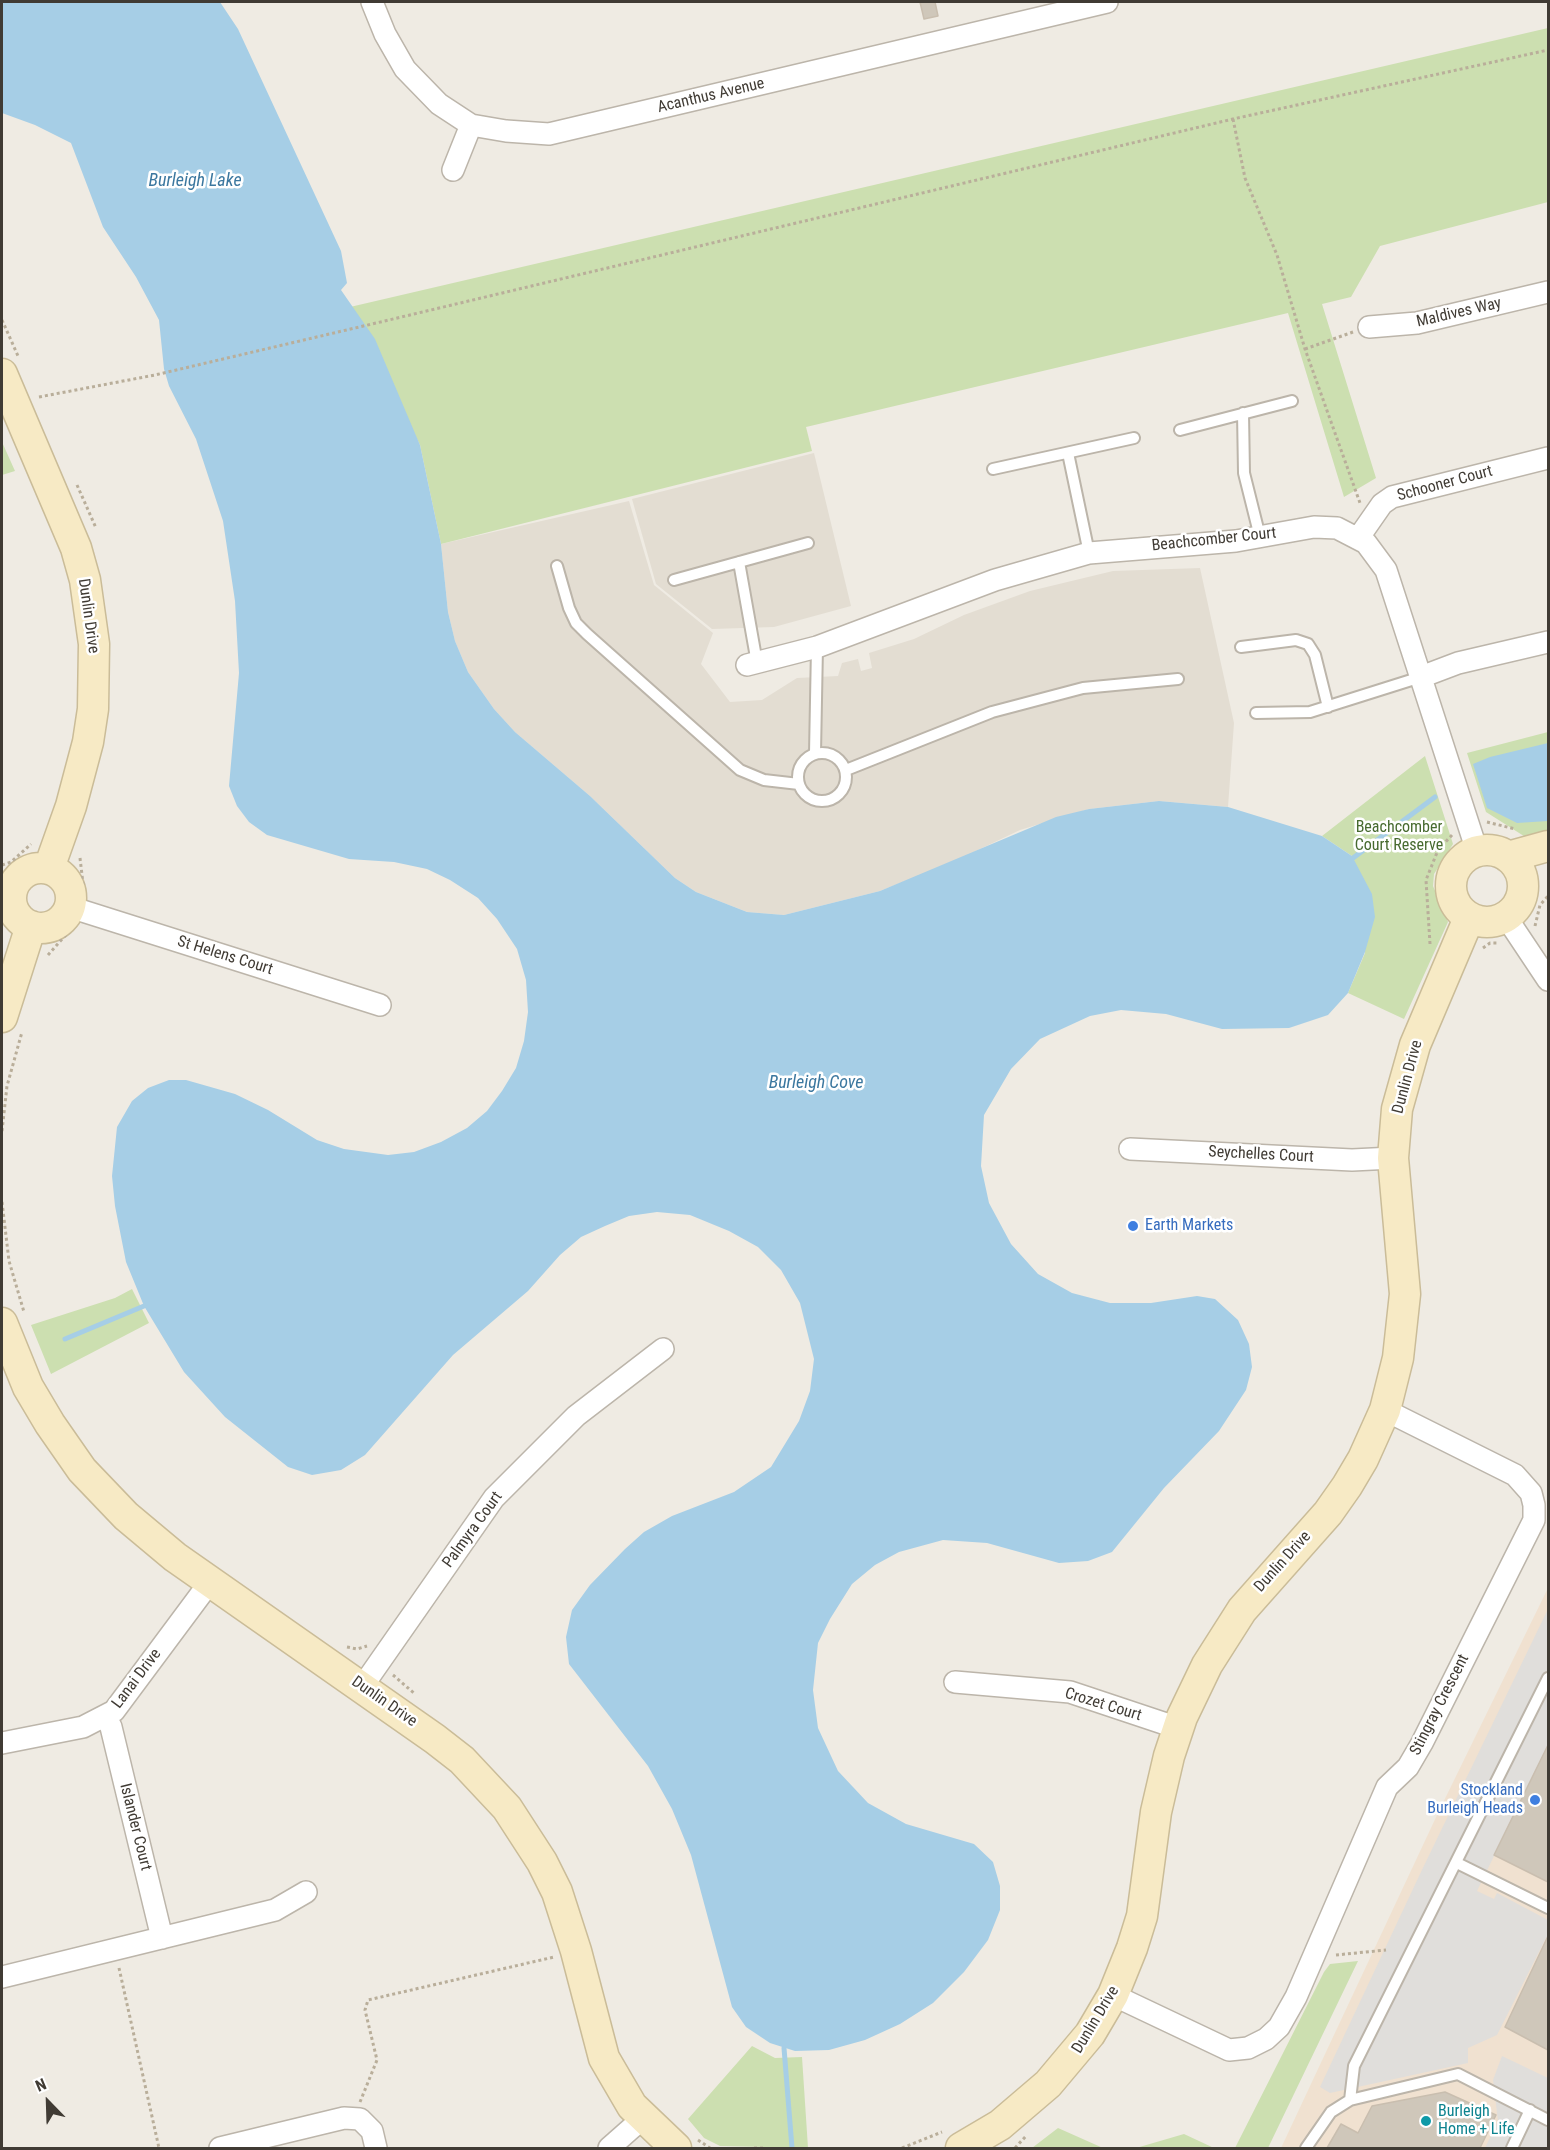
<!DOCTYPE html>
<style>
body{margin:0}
#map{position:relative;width:1550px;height:2150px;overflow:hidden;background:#efebe3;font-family:"Roboto Condensed",sans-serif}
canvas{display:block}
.frame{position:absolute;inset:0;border:3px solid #403b34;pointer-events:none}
.north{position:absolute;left:18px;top:2072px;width:60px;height:60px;-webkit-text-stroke:4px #fff;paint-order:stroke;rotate:337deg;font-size:16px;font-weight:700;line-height:24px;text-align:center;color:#403b34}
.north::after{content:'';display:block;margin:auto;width:21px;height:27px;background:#403b34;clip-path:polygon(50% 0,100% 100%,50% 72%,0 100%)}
</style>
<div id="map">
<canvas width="1550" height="2150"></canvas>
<div class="frame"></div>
<div class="north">N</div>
</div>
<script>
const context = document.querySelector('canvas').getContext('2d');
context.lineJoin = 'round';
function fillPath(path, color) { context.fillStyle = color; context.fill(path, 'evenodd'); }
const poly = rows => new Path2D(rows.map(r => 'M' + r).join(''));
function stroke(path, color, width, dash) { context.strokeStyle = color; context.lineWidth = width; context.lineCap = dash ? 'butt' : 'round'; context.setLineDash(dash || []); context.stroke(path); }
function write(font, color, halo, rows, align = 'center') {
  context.font = font + ' "Roboto Condensed",sans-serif'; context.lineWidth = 5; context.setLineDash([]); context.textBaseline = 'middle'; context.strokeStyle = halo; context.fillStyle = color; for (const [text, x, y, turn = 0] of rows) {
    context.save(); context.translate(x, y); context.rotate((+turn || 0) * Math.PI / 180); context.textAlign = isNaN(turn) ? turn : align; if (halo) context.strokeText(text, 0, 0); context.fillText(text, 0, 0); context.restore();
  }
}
const residential = poly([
 [814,453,851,606,774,627,712,629,656,584,632,499],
 [629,501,654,585,713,633,701,664,730,702,762,700,797,678,838,676,842,663,858,659,861,671,872,668,869,653,914,639,964,615,1030,591,1113,571,1200,568,1234,723,1228,807,1159,801,1089,809,1020,830,953,862,880,891,784,915,747,912,696,892,675,878,590,796,515,732,494,709,468,672,455,641,448,612,441,544]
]);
const commercial = poly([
 [1548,1588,1548,2148,1281,2148,1438,1813]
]);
const green = poly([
 [1548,28,1548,202,1380,246,1351,297,1322,304,1376,478,1344,497,1288,313,806,427,812,451,441,544,420,445,350,307],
 [2,442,15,471,2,475],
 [1548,732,1548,834,1527,838,1486,812,1467,753],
 [1425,756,1453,844,1434,874,1433,886,1448,922,1404,1019,1348,993,1365,953,1352,856,1322,836],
 [132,1289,149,1323,51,1374,31,1325,115,1298],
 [1358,1961,1268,2148,1235,2148,1324,1972,1330,1964],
 [752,2046,775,2058,802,2057,808,2148,720,2146,704,2138,688,2119],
 [1058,2128,1103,2148,1032,2148],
 [1184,2134,1214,2148,1136,2148]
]);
const parking = poly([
 [1548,1609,1548,1745,1477,1891,1494,1899,1497,1893,1548,1920,1548,1939,1546,1938,1497,2035,1468,2048,1468,2063,1330,2093,1320,2087,1420,1874],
 [1502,2056,1548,2078,1548,2148,1485,2148,1498,2121,1493,2080]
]);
const water = poly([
 [2,2,220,2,238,29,341,251,347,283,341,290,375,339,420,445,441,544,448,612,455,641,468,672,494,709,515,732,590,796,675,878,696,892,747,912,784,915,880,891,1056,817,1089,809,1159,801,1228,807,1322,836,1352,856,1372,894,1375,917,1365,952,1348,993,1328,1015,1289,1028,1222,1029,1166,1014,1121,1010,1090,1016,1040,1039,1011,1069,984,1115,981,1166,989,1203,1011,1244,1038,1274,1072,1293,1110,1303,1151,1303,1197,1296,1215,1299,1238,1320,1249,1344,1252,1367,1246,1390,1219,1431,1164,1488,1112,1552,1088,1561,1059,1563,987,1543,943,1540,899,1552,875,1565,852,1584,830,1619,818,1643,813,1690,818,1728,838,1771,868,1803,906,1824,974,1844,993,1862,1000,1886,1000,1910,988,1940,964,1972,933,2003,900,2024,865,2040,829,2050,795,2051,770,2043,746,2027,732,2007,691,1855,672,1809,648,1766,569,1664,566,1637,572,1610,590,1585,625,1549,644,1532,672,1516,734,1492,771,1467,799,1421,810,1391,814,1359,800,1303,781,1270,758,1247,729,1231,690,1215,657,1212,629,1216,605,1226,581,1237,560,1255,528,1291,453,1355,365,1455,341,1470,312,1475,288,1467,225,1417,184,1372,144,1306,126,1262,115,1206,112,1176,117,1127,132,1101,148,1088,169,1080,186,1080,235,1094,268,1110,317,1140,344,1149,388,1155,414,1152,441,1142,467,1128,487,1111,502,1091,516,1068,524,1041,528,1012,526,980,517,949,497,919,478,898,450,880,427,869,394,862,349,859,267,835,249,822,237,806,229,786,239,673,235,601,223,521,196,439,169,386,164,369,159,320,136,277,103,227,71,143,35,125,2,113],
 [1548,743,1548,821,1517,823,1487,808,1473,764,1490,757]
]);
const stream = poly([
 [1353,858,1435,797],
 [65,1339,144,1306],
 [784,2048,792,2148]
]);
const building = poly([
 [920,2,935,2,938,16,924,19,920,2],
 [1548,1745,1548,1882,1494,1855,1548,1745],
 [1548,1936,1548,2050,1505,2027,1548,1936],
 [1445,2092,1496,2115,1480,2148,1327,2148,1341,2124,1358,2133,1372,2106,1445,2092]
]);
const path = poly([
 [1233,119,1245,178,1277,255,1305,349,1360,503],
 [2,320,18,356],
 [1305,349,1353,332],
 [39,397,155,375,372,324,1233,119,1548,50],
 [77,485,96,528],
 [1487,822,1515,829],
 [80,858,84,892],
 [2,865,11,862,31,844],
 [1535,926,1540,905,1548,896],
 [1430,944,1426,880,1438,850,1452,835],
 [1483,948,1490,943,1498,943],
 [48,955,71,929],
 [2,1131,7,1086,22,1032],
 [2,1202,9,1261,24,1312],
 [347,1647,357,1649,367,1646],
 [393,1675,415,1694],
 [1336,1955,1386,1950],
 [119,1968,159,2148],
 [360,2102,377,2060,365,2010,368,2000,554,1957],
 [698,2140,710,2148],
 [754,2148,764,2148],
 [902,2148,942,2132],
 [1015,2148,1026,2136]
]);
const lane = poly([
 [1243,413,1244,473,1260,537],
 [1180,430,1292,401],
 [1068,453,1089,553],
 [993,469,1134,438],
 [739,562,757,663],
 [557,566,569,608,576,623,587,634,740,770,764,780,799,784],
 [674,580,808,543],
 [1241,647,1296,640,1308,644,1315,655,1328,707],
 [1256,713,1310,712,1421,677],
 '798 777a24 24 0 1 1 48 0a24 24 0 1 1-48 0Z',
 [815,753,817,647],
 [846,770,992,712,1083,688,1178,679],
 [1457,1863,1548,1908],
 [1350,2100,1354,2066,1548,1678],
 [1306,2148,1331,2112,1350,2100,1458,2074,1548,2120],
 [1512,2148,1530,2110]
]);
const street = poly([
 [372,2,385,34,405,69,439,104,471,125,506,131,549,134,1107,2],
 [453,170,471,125],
 [1369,327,1417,323,1548,292],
 [1359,537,1382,504,1392,497,1548,458],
 [747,665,817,647,995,580,1089,553,1236,541,1314,527,1337,528,1366,543,1386,570,1477,851],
 [1421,677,1458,663,1548,642],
 [2,885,11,889],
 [70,907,380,1005],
 [1506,917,1548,980],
 [1130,1149,1352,1160,1393,1158],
 [955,1682,1070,1692,1178,1728],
 [362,1687,494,1498,576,1416,663,1349],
 [106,1717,111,1727,162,1938],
 [2,1743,83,1727,114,1711,210,1582],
 [2,1977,275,1910,306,1892],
 [1113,1995,1229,2050,1248,2048,1266,2039,1279,2027,1296,1997,1387,1787,1408,1767,1422,1743,1534,1520,1534,1505,1531,1493,1515,1475,1385,1410],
 [220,2148,344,2118,360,2119,372,2131,376,2148],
 [609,2148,643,2118]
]);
const secondary = poly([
 [2,374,76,548,85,580,94,644,93,709,88,742,71,806,49,868],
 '1451 886a36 36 0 1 1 72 0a36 36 0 1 1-72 0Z',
 [1508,857,1548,846],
 '11 898a30 30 0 1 1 60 0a30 30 0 1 1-60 0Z',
 [2,1017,31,926],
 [2,1323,28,1387,50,1424,82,1470,126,1516,175,1557,435,1739,462,1760,507,1808,542,1862,557,1892,576,1951,604,2058,632,2106,676,2148],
 [961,2148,1000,2125,1048,2084,1090,2034,1113,1995,1132,1948,1142,1916,1156,1812,1169,1756,1182,1717,1207,1665,1242,1610,1328,1513,1347,1486,1363,1459,1385,1410,1398,1358,1405,1294,1393,1158,1397,1109,1415,1045,1469,918]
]);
const markers = [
 [1133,1226,6,"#3f7fe0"],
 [1535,1800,6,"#3f7fe0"],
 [1426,2121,6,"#0f9aa8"]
];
const streetNames = [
 ["Acanthus Avenue",711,96,-13],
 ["Maldives Way",1459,313,-13],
 ["Schooner Court",1445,484,-15],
 ["Beachcomber Court",1214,540,-6],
 ["Dunlin Drive",88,616,82],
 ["St Helens Court",225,956,17],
 ["Dunlin Drive",1408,1077,-75],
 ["Seychelles Court",1261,1155,3],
 ["Palmyra Court",473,1530,-54],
 ["Dunlin Drive",1283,1562,-48],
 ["Lanai Drive",137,1679,-53],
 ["Dunlin Drive",384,1702,35],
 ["Crozet Court",1103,1705,17],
 ["Stingray Crescent",1440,1705,-63],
 ["Islander Court",135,1827,76],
 ["Dunlin Drive",1096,2020,-59]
];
const parkNames = [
 ["Beachcomber",1399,828],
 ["Court Reserve",1399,846]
];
const shopNames = [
 ["Earth Markets",1145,1226],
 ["Stockland",1523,1791,"right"],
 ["Burleigh Heads",1523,1809,"right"]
];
const cultureNames = [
 ["Burleigh",1438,2112],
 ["Home + Life",1438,2130]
];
const waterNames = [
 ["Burleigh Lake",195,181],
 ["Burleigh Cove",816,1083]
];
fillPath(residential, '#e3ddd2');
fillPath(commercial, '#f0e1d0');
fillPath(green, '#ccdfb0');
fillPath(parking, '#e0dedb');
fillPath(water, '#a6cee6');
stroke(stream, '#a6cee6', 5);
fillPath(building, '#cfc7ba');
stroke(building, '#c9beaf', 1.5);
stroke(lane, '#bcb5aa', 14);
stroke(street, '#bcb5aa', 24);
stroke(secondary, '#cabc98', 33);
stroke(path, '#b9ae9a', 3, [3, 3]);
stroke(lane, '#fff', 10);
stroke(street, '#fff', 21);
stroke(secondary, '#f7eac5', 30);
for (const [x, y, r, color] of markers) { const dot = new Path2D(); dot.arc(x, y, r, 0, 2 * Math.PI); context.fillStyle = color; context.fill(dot); stroke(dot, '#fff', 2); }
write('16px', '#403b34', '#fff', streetNames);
write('16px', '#476a2f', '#fff', parkNames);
write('16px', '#366cbe', '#fff', shopNames, 'left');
write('16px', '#0d838f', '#fff', cultureNames, 'left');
write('italic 18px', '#3b779f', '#fff', waterNames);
</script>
